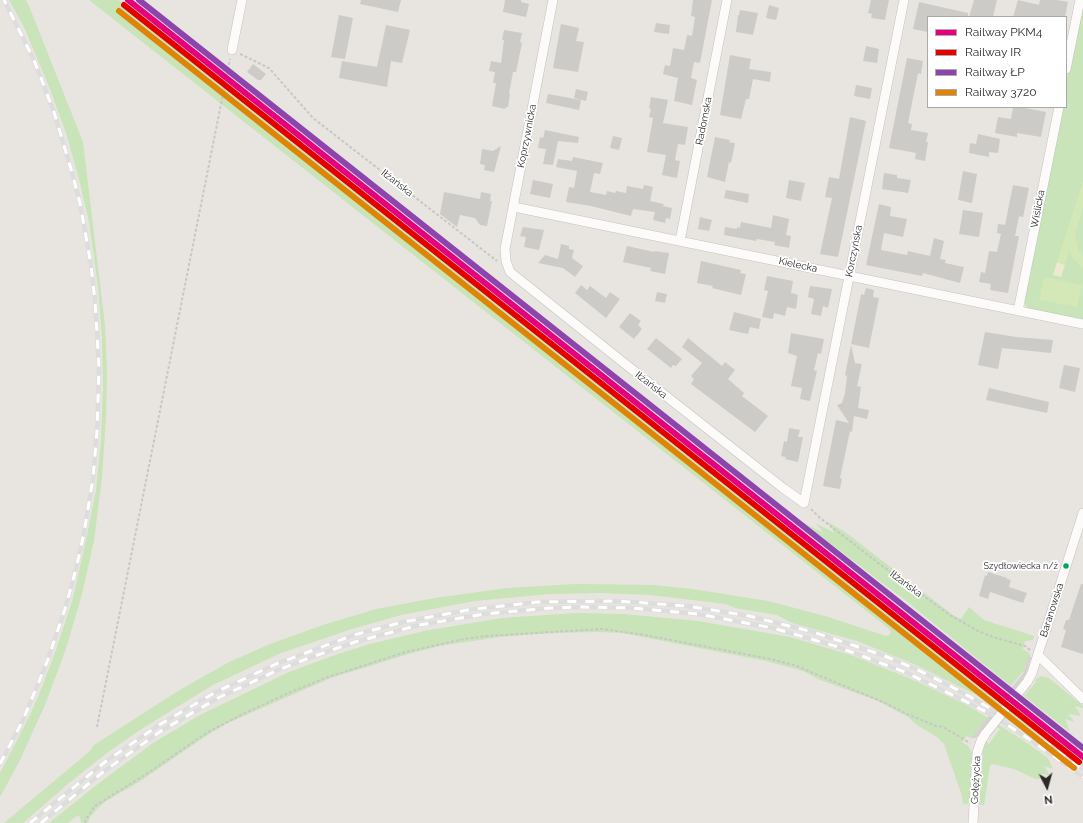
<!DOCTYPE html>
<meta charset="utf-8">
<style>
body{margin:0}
#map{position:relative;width:1083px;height:823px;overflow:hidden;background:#e8e5e0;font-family:Raleway,sans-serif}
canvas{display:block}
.legend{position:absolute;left:927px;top:16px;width:140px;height:92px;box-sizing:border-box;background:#fff;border:1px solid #aaa;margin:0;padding:5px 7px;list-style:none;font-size:12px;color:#2a2a2a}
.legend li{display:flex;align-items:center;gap:8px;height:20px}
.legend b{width:20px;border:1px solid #aaa}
.north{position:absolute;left:1027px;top:767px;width:40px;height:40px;-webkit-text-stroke:3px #fff;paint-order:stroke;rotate:174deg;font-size:11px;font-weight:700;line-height:16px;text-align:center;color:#2a2a2a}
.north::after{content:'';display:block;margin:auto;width:14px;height:18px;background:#2a2a2a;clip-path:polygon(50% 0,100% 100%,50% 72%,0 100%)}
</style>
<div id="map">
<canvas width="1083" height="823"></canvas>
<ul class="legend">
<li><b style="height:5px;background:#e5007d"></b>Railway PKM4</li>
<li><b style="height:5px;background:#e50000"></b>Railway IR</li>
<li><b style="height:5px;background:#8e44ad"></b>Railway ŁP</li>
<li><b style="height:5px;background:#df8506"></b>Railway 3720</li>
</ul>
<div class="north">N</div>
</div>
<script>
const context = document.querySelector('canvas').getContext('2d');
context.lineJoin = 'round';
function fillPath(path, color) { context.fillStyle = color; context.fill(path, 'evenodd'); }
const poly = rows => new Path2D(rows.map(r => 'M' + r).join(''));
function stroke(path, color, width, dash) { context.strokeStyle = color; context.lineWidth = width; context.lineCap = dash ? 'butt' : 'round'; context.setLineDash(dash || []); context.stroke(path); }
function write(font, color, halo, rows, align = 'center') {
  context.font = font + ' Raleway,sans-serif'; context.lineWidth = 3.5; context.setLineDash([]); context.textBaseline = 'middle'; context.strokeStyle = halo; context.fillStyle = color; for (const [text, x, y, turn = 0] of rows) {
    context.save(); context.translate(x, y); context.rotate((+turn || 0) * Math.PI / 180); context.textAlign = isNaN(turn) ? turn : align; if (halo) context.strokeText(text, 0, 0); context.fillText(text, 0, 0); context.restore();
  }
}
const green = poly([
 [9,0,26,0,29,6,83,142,105,325,107,373,106,419,102,477,94,541,82,594,66,649,45,705,20,760,0,797,0,773,30,715,40,692,56,650,73,598,86,540,96,490,101,440,103,386,102,339,98,287,89,222,79,179,66,133,48,84,24,27],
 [89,0,119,0,229,86,334,173,487,292,949,658,981,680,1083,761,1083,766,1026,726,976,695,916,665,857,641,792,623,777,615,735,608,725,604,701,601,650,595,600,593,550,594,475,601,401,615,352,629,281,653,213,685,143,728,111,750,69,783,23,823,4,823,90,751,94,745,178,691,229,662,270,644,323,625,376,609,435,598,507,588,575,584,654,585,692,589,768,601,825,616,886,636,889,635,891,632,888,628],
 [1082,0,1083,0,1083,320,1030,309,1027,307,1024,301,1061,107,1066,107,1066,83],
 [826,521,845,532,953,615,961,619,969,607,984,620,1034,636,1033,640,1025,641,1023,649,1029,653,1025,669,1011,686,905,600,802,522,824,533,815,523,835,533],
 [575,613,624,614,698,621,790,637,851,655,909,678,967,705,1023,740,1048,758,1053,769,1044,766,1050,775,1039,774,1043,779,1036,779,1014,769,992,764,990,765,984,806,981,804,979,806,983,749,986,741,989,744,1000,729,987,719,971,738,967,736,962,742,968,746,972,753,970,805,968,802,967,805,965,803,963,805,962,796,944,744,937,737,917,725,908,717,878,701,820,680,803,671,766,661,622,633,600,632,552,633,499,637,440,646,412,653,331,678,253,712,228,723,203,738,139,782,106,801,98,808,90,817,88,823,81,823,80,817,78,816,74,818,68,823,49,823,99,783,153,743,200,715,289,672,338,654,370,644,424,631,502,618],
 [1041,676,1049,678,1083,706,1083,708,1075,706,1081,716,1068,714,1075,722,1065,719,1070,732,1024,696,1036,682,1035,680]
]);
const sand = poly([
 [1057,262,1065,265,1061,277,1053,275]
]);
const pitch = poly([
 [1083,181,1083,208,1076,231,1075,237,1078,249,1083,257,1083,268,1075,261,1069,251,1065,265,1057,262],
 [1044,277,1082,285,1077,307,1039,300]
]);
const plaza = poly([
 [1029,653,1031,658,1025,677,976,738,971,738,1024,672,1022,671,1025,669]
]);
const building = poly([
 [361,0,401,0,398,12,360,4],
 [505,0,521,0,521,2,529,4,526,17,503,12],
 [693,0,712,0,700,63,694,62,691,78,697,80,692,105,674,101,678,78,663,74,665,65,670,66,673,48,684,50,687,35,692,36,695,17,691,16],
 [871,0,889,0,885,20,871,18,872,14,868,13],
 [974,0,997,0,993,17,969,17],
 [1018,0,1039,5,1040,0,1057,0,1068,2,1065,17,1013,17],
 [919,2,968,13,968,17,928,17,928,32,913,29],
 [769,5,779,8,776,20,766,18],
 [740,10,758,13,753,35,736,32,738,15,739,15],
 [339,15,353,18,345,59,331,57],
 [656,23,670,25,669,34,654,32],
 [561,24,579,28,576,41,584,42,578,72,553,68],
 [386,25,410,30,402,63,391,61,387,87,339,78,342,61,377,67],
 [504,30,522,33,520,42,522,43,516,72,513,72,509,94,510,94,508,107,506,107,505,109,492,106,496,83,493,83,495,72,489,71,491,61,501,63,504,40,502,40],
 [866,46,879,49,877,63,863,61],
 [730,55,751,59,749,69,771,72,770,82,753,79,749,99,746,99,741,119,720,115],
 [907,58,923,61,921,74,918,73,908,123,912,124,911,130,928,133,926,142,928,142,925,161,915,159,916,153,889,148],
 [253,64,266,74,261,80,258,80,247,72],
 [856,85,872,88,870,99,854,96],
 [576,89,588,92,586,101,574,98],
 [548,94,581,100,579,110,546,103],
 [651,97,668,100,663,123,688,127,685,145,678,144,675,160,680,161,677,178,662,175,666,155,647,152,653,118,649,117,651,109,649,108],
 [1013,107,1020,107,1046,112,1041,137,1017,133,1017,137,995,133,998,117,1011,119],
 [850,117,866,121,838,257,820,254,832,198,825,197,829,177,839,179],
 [545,130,579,137,578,143,558,141,553,165,543,164,546,149,538,148,540,137,543,138],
 [978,134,1000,139,998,153,989,152,989,157,969,153,970,143,976,144],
 [613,136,622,138,619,150,610,148],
 [715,137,730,140,729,142,735,143,731,163,729,162,725,182,707,177],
 [501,146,494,172,484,170,485,165,480,164,482,149,493,151],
 [573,157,603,163,600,174,594,173,590,192,606,195,607,191,615,193,616,191,626,193,627,186,643,189,644,185,653,187,650,201,664,204,663,206,672,208,670,219,666,218,665,223,653,220,655,212,633,209,631,216,591,206,566,202,569,187,574,188,577,171,556,167,558,159,572,161],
 [963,171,977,174,972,203,958,200],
 [884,173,897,175,897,178,911,180,908,193,882,189],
 [533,180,553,184,550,198,530,194],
 [789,180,805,183,801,201,786,198],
 [1013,185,1029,188,1023,217,1019,216,1015,236,1019,236,1008,293,990,290,991,284,979,282,981,272,985,273,989,251,997,252,1001,234,997,233,998,224,1005,225],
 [726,190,749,194,748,203,724,198],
 [444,192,480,199,481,192,491,194,490,201,492,201,487,226,480,225,475,218,460,215,457,227,440,214],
 [879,204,891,207,890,216,907,219,903,237,884,233,881,250,907,255,908,251,930,256,934,238,944,241,940,259,946,260,945,263,964,267,960,283,923,273,922,276,866,265],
 [963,210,983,213,979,237,959,234],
 [773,215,789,219,786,235,791,236,789,248,774,245,775,242,757,239,756,241,724,235,725,227,737,229,737,227,740,228,741,222,771,228],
 [700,217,712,220,709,231,698,229],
 [523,227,544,230,539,250,524,247,526,237,520,236],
 [561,244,569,246,569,249,574,250,572,258,583,266,575,277,563,268,538,263,545,255,558,259],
 [627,246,654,252,654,251,669,253,665,274,650,271,651,268,623,262],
 [701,261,741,270,740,273,746,274,741,295,712,288,713,286,697,283],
 [767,276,793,281,791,293,798,295,796,309,787,307,785,316,774,313,773,319,762,317,768,291,764,290],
 [581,285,587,290,590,286,606,298,610,292,620,299,606,318,575,293],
 [810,286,832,289,828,308,823,306,821,316,811,314,814,299,808,297],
 [866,288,874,290,873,297,879,298,869,348,851,344,861,294,864,295],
 [657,292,667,294,665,303,655,301],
 [734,312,761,319,759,329,750,327,748,334,729,330],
 [630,313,641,321,638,325,642,329,634,339,619,327],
 [985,332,1016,337,1053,340,1051,353,1002,348,998,369,978,365],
 [791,333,824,339,821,354,818,353,814,370,817,371,810,401,800,399,802,388,791,386,797,356,788,353],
 [656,338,682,359,676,366,673,365,671,368,647,349],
 [688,338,722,366,725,362,735,370,728,379,744,393,742,396,768,416,755,432,691,384,694,379,691,376,702,363,682,347],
 [851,345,855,363,862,364,857,386,861,387,858,408,869,410,867,419,854,416,852,432,850,431,840,478,842,479,840,489,823,486,836,420,849,423,837,405,842,403,845,393,847,376,845,375],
 [1064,365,1080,368,1075,392,1059,388],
 [989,388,1049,402,1047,413,986,400],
 [789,428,800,430,798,437,803,437,798,462,785,459,786,457,781,456,784,441,787,442],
 [988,572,1007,578,1007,579,1011,580,1009,587,1027,593,1023,603,990,592,988,599,979,596,985,575,987,576],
 [1081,584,1083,584,1083,654,1061,647,1066,630,1063,629,1066,620,1069,620]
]);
const path = poly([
 [240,54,269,68,313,118,497,261],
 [811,509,820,518,881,565,950,615,978,631,993,637,1025,646,1030,650],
 [97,727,230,59],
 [85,823,86,819,95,806,151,771,208,732,241,715,286,694,325,678,406,652,464,639,487,636,602,629,645,635,770,659,794,665,883,702,907,714,936,726,943,727,970,743]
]);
const minor = poly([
 [553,0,505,249,506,261,510,272,629,367,783,488,804,503,904,0],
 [232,50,242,0],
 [1066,69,1080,0],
 [514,207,1083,324],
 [680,241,727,0],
 [1018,311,1059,107],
 [1038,655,1083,699],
 [1027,682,1032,673,1083,513],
 [973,823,977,753,981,741,986,733]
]);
const rail = poly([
 [0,764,23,720,47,662,65,609,76,569,84,533,93,478,97,431,99,368,95,301,91,265,80,203,71,169,54,112,34,60,4,0],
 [30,823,105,762,159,725,216,692,276,664,354,635,403,622,468,610,537,602,617,601,687,606,749,616,813,632,882,655,916,669,954,688,1013,721,1042,740,1083,769],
 [41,823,103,772,161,731,218,698,278,670,309,658,355,642,419,625,484,614,550,608,583,607,632,608,698,614,773,628,835,646,905,672,969,703,994,716,1038,745,1083,777]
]);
const minorBridge = poly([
 [986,733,1027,682]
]);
const rail1 = poly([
 [128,0,1083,757]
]);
const rail2 = poly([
 [124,5,1079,762]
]);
const rail3 = poly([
 [139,0,1083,748]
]);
const rail4 = poly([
 [119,11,1074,768]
]);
const markers = [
 [1066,566,3.5,"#00a651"]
];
const busNames = [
 ["Szydłowiecka n/ż",1058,566]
];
const streetNames = [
 ["Radomska",704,121,-79],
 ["Koprzywnicka",527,136,-79],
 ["Iłżańska",397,183,38],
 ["Wiślicka",1038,209,-79],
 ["Korczyńska",854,251,-79],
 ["Kielecka",798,265,12],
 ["Iłżańska",651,385,38],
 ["Iłżańska",906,584,37],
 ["Baranowska",1052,610,-72],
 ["Gołężycka",976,780,-87]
];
fillPath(green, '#c8e4b8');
fillPath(sand, '#ede9ce');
fillPath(pitch, '#d3e8b6');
fillPath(plaza, '#d6d3ce');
fillPath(building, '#cdcbc7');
stroke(minor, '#c2c1c1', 10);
stroke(path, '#c8c7c7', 2, [3, 2]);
stroke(minor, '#fcfbfa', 9);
stroke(rail, '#deddde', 4.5);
stroke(rail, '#fff', 3, [9]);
stroke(minorBridge, '#c2c1c1', 10, []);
stroke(minorBridge, '#fcfbfa', 9);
stroke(rail1, '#e5007d', 6);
stroke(rail2, '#e50000', 6);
stroke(rail3, '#8e44ad', 6);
stroke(rail4, '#df8506', 6);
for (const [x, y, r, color] of markers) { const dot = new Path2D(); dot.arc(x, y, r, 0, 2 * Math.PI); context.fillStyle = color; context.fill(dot); stroke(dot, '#fff', 1.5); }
write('9px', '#2a2a2a', '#fff', busNames, 'right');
write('10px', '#2a2a2a', '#fff', streetNames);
</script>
